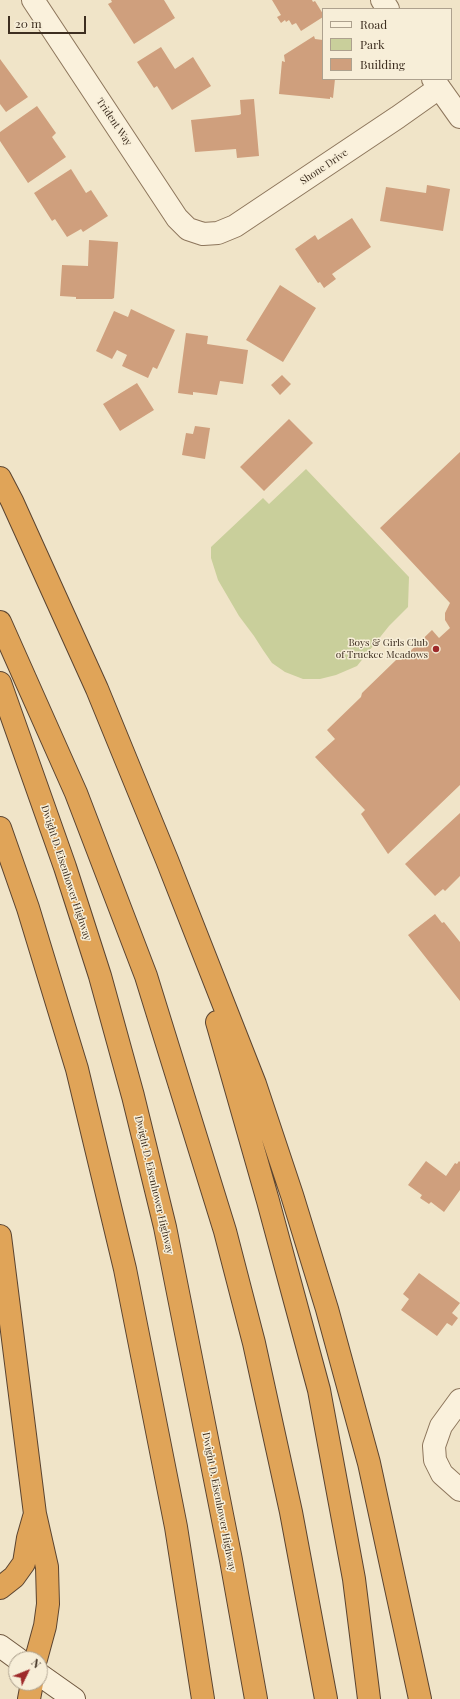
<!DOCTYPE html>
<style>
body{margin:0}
#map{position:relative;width:460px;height:1699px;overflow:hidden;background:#f0e4c8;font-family:"Playfair Display",serif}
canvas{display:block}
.legend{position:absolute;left:322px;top:8px;width:130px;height:72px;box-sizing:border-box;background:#f7eed8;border:1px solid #ada18e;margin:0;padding:5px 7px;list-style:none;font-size:12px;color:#3d2e20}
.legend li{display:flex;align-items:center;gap:8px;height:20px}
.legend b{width:20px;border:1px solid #ada18e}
.north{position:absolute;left:8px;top:1651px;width:40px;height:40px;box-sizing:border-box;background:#f7eed8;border:1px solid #ada18e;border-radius:50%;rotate:47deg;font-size:11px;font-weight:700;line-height:16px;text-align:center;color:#3d2e20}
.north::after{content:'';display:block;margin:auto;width:14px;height:18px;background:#9e2a2b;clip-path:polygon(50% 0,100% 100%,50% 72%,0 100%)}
.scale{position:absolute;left:8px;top:16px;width:78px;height:18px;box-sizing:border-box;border:2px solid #3d2e20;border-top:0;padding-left:5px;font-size:12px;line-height:14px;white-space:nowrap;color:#3d2e20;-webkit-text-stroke:3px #f7eed8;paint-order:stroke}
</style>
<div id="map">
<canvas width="460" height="1699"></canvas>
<ul class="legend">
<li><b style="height:5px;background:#faf1dc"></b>Road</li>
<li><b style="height:11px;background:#c9cf9b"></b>Park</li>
<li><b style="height:11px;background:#cf9f7d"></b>Building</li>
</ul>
<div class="north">N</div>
<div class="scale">20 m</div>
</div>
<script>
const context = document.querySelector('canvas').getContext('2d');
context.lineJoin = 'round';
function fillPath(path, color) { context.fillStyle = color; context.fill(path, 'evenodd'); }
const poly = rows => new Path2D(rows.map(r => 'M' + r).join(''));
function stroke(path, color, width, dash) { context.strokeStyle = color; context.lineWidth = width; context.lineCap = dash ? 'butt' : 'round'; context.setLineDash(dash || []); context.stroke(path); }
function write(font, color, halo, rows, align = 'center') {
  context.font = font + ' "Playfair Display",serif'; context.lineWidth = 3; context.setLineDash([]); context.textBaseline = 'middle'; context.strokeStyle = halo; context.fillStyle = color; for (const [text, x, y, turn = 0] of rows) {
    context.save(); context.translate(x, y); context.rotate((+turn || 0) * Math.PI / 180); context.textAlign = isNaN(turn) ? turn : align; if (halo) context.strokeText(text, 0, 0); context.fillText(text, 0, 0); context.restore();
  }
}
const green = poly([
 [306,469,409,577,408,607,389,626,357,666,336,675,320,679,303,679,285,672,272,663,263,650,254,636,239,616,218,580,211,558,211,547,263,498,269,504]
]);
const building = poly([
 [111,0,164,0,175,18,134,44,108,4,112,2],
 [272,0,312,0,313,2,315,1,323,14,323,17,301,31,296,23,292,25,289,20,286,22,285,20,281,23,277,17,281,15],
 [314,36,315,39,323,40,323,79,335,79,333,98,330,97,330,99,279,94,282,61,285,62,284,55],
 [161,47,175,69,193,57,211,86,172,110,157,86,154,88,137,62],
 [0,59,28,97,6,112,0,104],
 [254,99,259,156,237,158,236,149,195,152,191,120,239,115,241,114,240,100],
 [37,106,56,133,52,137,66,157,28,183,0,141,0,132],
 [71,169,86,193,91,190,108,216,83,232,81,229,67,237,55,219,52,221,34,193],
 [427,185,450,189,443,231,380,221,386,187,426,193],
 [352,218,371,247,332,274,336,279,324,288,320,282,318,283,295,249,315,235,318,240],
 [89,240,118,242,114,298,112,299,76,299,76,297,60,296,62,265,88,266],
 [280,285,316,308,283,362,246,340],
 [131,309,175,330,157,369,153,367,148,378,122,366,127,355,117,350,112,359,96,351,114,311,128,317],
 [186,333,208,336,207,344,248,350,243,384,220,381,217,395,193,392,193,395,178,393],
 [282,375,291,384,280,395,271,385],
 [137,383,154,410,120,431,103,404],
 [289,419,313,443,264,491,240,467],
 [195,426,210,428,205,459,182,455,186,433,193,434],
 [460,452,460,785,388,854,361,814,365,810,315,757,335,739,327,730,361,697,362,693,396,660,401,660,432,630,439,638,450,628,445,620,445,613,450,603,380,528],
 [460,813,460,876,445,891,443,889,435,896,405,864],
 [435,914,442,923,444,922,460,942,460,1001,408,935],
 [426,1161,446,1176,455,1163,457,1164,459,1161,460,1162,460,1190,444,1212,431,1202,429,1204,420,1198,422,1195,408,1185],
 [419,1273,460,1303,452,1313,458,1318,452,1326,447,1323,437,1336,401,1310,409,1299,403,1294]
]);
const minor = poly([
 [33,0,177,218,188,229,203,234,218,233,235,226,398,117,439,88],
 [460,1400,441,1426,434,1446,435,1460,442,1474,460,1490]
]);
const tertiary = poly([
 [382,0,388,9],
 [433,79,460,117]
]);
const secondary = poly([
 [0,1646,18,1659],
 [40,1675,74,1699]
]);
const motorway = poly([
 [0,478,12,501,97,689,167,860,255,1084,292,1195,327,1309,369,1463,420,1699],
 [0,622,76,793,146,976,225,1231,254,1343,291,1512,326,1699],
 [0,683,65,867,100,976,133,1096,165,1227,231,1560,256,1699],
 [0,828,28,908,77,1069,125,1269,176,1527,203,1699],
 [217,1022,268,1201,319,1390,354,1579,369,1699],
 [0,1236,35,1514,47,1567,48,1604,45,1626,36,1659],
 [0,1588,14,1577,24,1563,28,1538,34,1517],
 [29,1699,32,1683]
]);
const markers = [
 [436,649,4,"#9e2a2b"]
];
const streetNames = [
 ["Trident Way",114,122,56],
 ["Shone Drive",324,167,-34],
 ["Dwight D. Eisenhower Highway",66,873,72],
 ["Dwight D. Eisenhower Highway",154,1185,77],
 ["Dwight D. Eisenhower Highway",219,1502,79]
];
const poiNames = [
 ["Boys & Girls Club",428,643],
 ["of Truckee Meadows",428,655]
];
fillPath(green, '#c9cf9b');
fillPath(building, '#cf9f7d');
stroke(minor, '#8d765c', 24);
stroke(tertiary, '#8d765c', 24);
stroke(secondary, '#6f573f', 24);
stroke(motorway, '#5b4430', 24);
stroke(minor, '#faf1dc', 22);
stroke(tertiary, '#faf1dc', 22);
stroke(secondary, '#faf1dc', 22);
stroke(motorway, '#e0a458', 22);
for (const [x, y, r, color] of markers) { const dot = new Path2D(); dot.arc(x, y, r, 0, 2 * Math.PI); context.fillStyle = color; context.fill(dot); stroke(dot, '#f7eed8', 1.5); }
write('10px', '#3d2e20', '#f7eed8', streetNames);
write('10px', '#3d2e20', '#f7eed8', poiNames, 'right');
</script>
